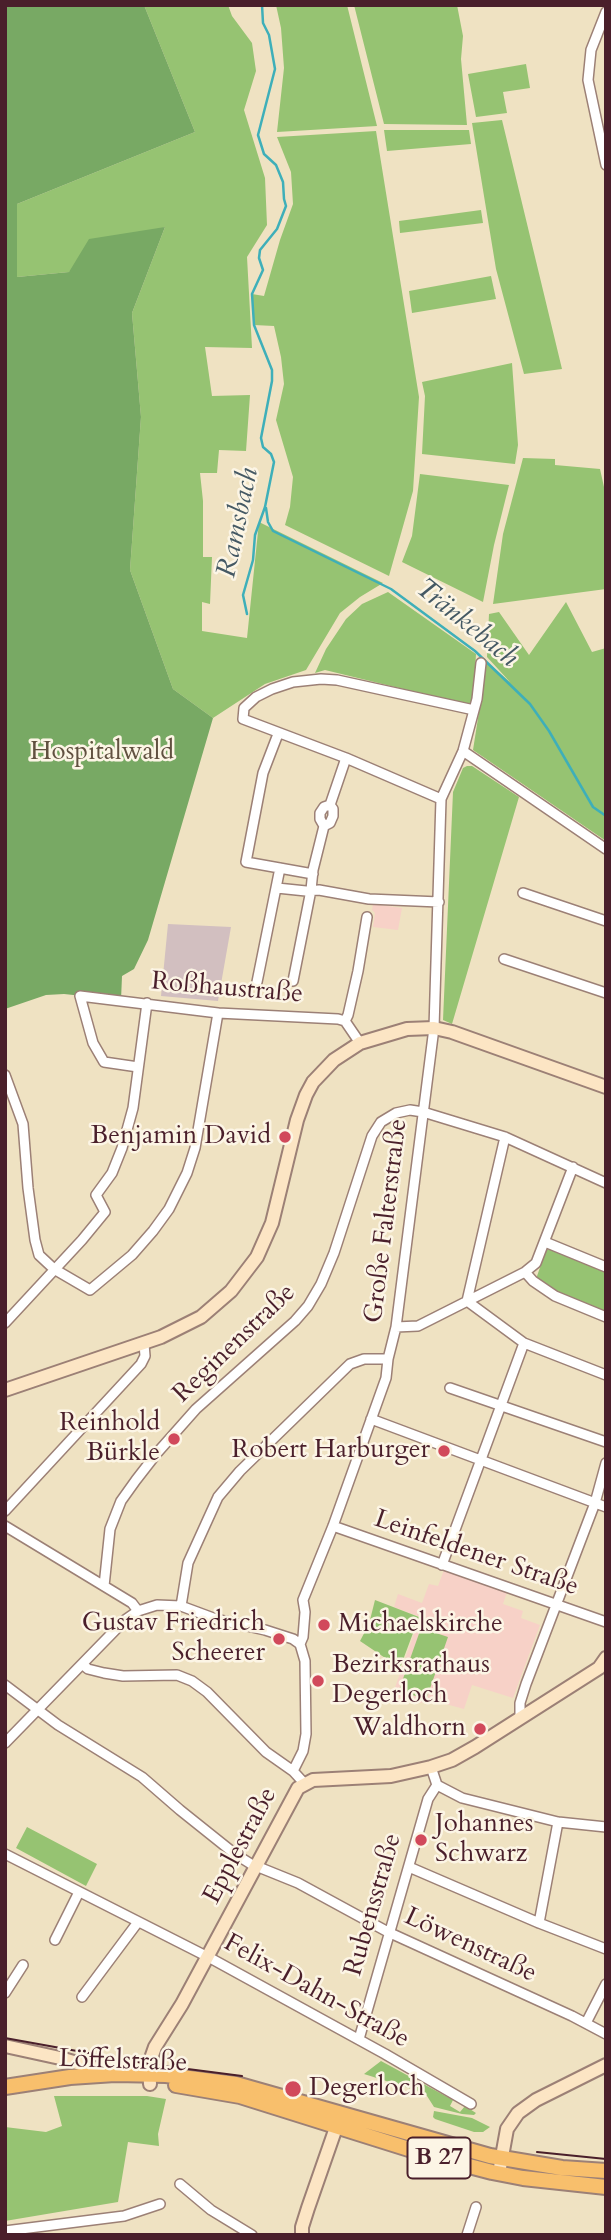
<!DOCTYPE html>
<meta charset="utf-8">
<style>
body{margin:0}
#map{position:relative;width:611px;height:2240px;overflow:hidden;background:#efe2c2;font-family:Cardo,serif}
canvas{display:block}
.frame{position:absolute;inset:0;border:7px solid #4a1f2b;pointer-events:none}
</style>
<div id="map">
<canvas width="611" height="2240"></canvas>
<div class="frame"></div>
</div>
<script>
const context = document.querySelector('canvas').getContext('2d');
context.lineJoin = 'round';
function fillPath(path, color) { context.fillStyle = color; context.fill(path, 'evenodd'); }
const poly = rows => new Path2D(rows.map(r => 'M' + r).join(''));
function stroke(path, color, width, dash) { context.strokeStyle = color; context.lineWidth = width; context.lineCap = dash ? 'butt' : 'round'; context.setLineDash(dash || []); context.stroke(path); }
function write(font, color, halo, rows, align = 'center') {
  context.font = font + ' Cardo,serif'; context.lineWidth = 5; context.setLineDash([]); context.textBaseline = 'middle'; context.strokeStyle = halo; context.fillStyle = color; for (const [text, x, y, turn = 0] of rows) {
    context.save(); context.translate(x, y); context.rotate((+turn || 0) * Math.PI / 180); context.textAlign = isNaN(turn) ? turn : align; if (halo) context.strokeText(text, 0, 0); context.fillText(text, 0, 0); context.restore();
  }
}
const built = poly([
 [373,904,402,908,398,930,373,927,375,913,372,910],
 [444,1570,507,1592,503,1604,523,1611,521,1618,540,1625,513,1698,472,1685,464,1709,431,1700,420,1703,392,1696,420,1617,394,1607,398,1594,422,1603,429,1584,438,1586]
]);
const industrial = poly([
 [168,924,231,927,218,1001,161,996]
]);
const green = poly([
 [144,5,228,5,232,16,252,43,256,71,244,110,265,178,267,225,247,257,252,348,205,347,212,396,250,395,246,451,219,450,217,473,200,473,203,501,203,557,212,557,210,604,202,602,202,631,247,638,259,522,383,583,360,597,340,613,306,670,265,684,213,718,173,689,130,570,141,417,132,313,165,227,69,272,17,277,17,204,195,132],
 [276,5,347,5,377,126,277,132,284,68,281,28],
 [354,5,457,5,463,36,461,59,467,125,384,124],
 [526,64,530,88,503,92,507,113,476,117,468,74],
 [502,120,562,369,524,374,496,269,472,123],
 [384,130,469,130,471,144,387,151],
 [376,131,419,397,413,491,389,576,285,525,290,507,293,477,276,420,284,384,281,357,274,326,254,325,252,294,264,296,280,240,293,204,291,172,277,137],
 [481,210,483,223,400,233,399,221],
 [491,276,496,299,412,313,409,291],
 [512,363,518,445,515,464,422,454,425,396,422,382],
 [523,458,555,459,555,465,600,469,606,496,606,589,493,604,503,534],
 [420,474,509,485,494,545,483,602,402,562,412,536],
 [388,592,476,654,473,706,325,670,315,673,326,649,346,619,362,604],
 [566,602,592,652,606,648,606,841,473,750,481,699,484,659,510,682,487,657,489,614,499,612,529,655],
 [467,766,472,766,519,797,452,1024,443,1020,453,792,463,768],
 [551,1249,606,1271,606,1313,561,1295,536,1279,546,1250],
 [375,1600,419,1617,400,1668,360,1641,369,1624],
 [421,1628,448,1637,426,1700,399,1690],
 [27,1827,97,1864,86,1886,16,1848],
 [381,2061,453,2100,450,2106,460,2112,465,2106,476,2113,474,2115,462,2114,434,2107,427,2096,418,2091,364,2074],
 [54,2096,147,2096,166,2099,158,2134,159,2146,128,2142,118,2202,5,2221,5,2127,46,2132,62,2126],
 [434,2111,472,2118,490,2127,483,2132,474,2132,435,2119,433,2117]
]);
const forest = poly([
 [5,5,144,5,195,132,17,204,17,277,69,272,89,239,165,227,132,313,141,417,130,570,173,689,213,718,148,940,134,969,122,976,121,1000,64,994,46,995,5,1009]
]);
const stream = poly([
 [266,508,268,522,273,531,391,589,475,651,530,704,549,731,593,807,606,816],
 [247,614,243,595,253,560,255,535,265,507,274,462,271,454,263,447,261,438,272,381,272,370,254,325,252,294,263,270,259,258,260,250,277,229,286,206,284,199,283,182,276,165,264,154,258,135,275,69,269,35,263,23,262,5]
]);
const street = poly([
 [606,12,591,50,588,80,606,165],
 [278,734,263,773,246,862,313,874],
 [463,751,606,849],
 [441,799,346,758,243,719,244,708,256,697,272,689,293,682,321,679,337,680,474,710],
 [324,826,330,823,333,816,333,809,330,805],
 [277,888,306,891,319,890,369,899,439,902],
 [523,893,606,921],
 [504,959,606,993],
 [293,981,311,890,313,870,324,826,320,819,320,813,324,807,330,805,346,758],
 [257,982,280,868],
 [345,1021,348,1015,358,971,367,917],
 [138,1067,104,1062,93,1043,80,996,218,1013,338,1019,345,1021,360,1043],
 [5,1075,23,1124,28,1188,35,1240,39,1255,54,1269,90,1290,132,1255,153,1231,169,1209,187,1173,195,1148,218,1013],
 [505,1137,467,1301,524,1343,606,1375],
 [545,1242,606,1267],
 [525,1272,533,1281,555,1296,606,1317],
 [5,1323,82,1240,105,1212,96,1195,112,1173,122,1148,133,1108,147,1003],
 [396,1327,418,1326,525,1272,536,1263,573,1167],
 [450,1388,606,1442],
 [371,1419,606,1507],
 [5,1511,141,1364,145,1356,144,1344],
 [5,1526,132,1603,138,1611],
 [333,1526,606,1622],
 [442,1565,524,1343],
 [104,1586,110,1529,121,1501,136,1480,157,1453,196,1409,295,1321,308,1306,321,1284,334,1253,372,1136,381,1122,396,1113,410,1110,423,1112,505,1137,606,1183],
 [181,1606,188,1563,218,1497,240,1471,350,1364,364,1359,388,1359],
 [82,1664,88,1669,104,1673,123,1676,177,1675,192,1681,207,1692,266,1752,293,1771,304,1783],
 [5,1685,58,1725,142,1777,180,1810,235,1854,251,1864,298,1883,388,1932,572,2016,606,2034],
 [520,1717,520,1703,526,1684,595,1503,606,1463],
 [5,1743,125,1620,138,1611,157,1605,181,1606,216,1619,265,1630,293,1639,300,1644],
 [431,1767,437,1785,462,1798,558,1822,606,1827],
 [293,1771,303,1751,306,1734,305,1661,300,1644,303,1637,305,1612,303,1600,333,1526,386,1378,388,1359,396,1327,434,1028,441,799,463,751,477,699,481,663],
 [5,1854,212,1959,385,2054,471,2104],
 [409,1867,539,1923,606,1949],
 [539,1923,558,1822],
 [55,1940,79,1892],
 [5,1993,23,1965],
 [82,1997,138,1922],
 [586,2023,606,1984],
 [359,2039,428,1799,437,1785],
 [180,2184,211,2210,252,2235],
 [5,2231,124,2216,160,2204],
 [467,2235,476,2207]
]);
const secondary = poly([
 [5,1390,161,1337,201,1317,231,1291,257,1257,272,1223,297,1120,306,1095,313,1082,334,1060,360,1043,407,1029,434,1028,452,1032,606,1087],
 [5,2046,60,2058,111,2073],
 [150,2084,149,2064,155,2047,182,2004,298,1788,313,1780,391,1776,431,1767,452,1760,475,1747,599,1668,606,1658],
 [499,2173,507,2129,518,2113,536,2100,606,2065],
 [302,2235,302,2227,308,2208,339,2119]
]);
const primary = poly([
 [176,2085,240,2096,431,2156,492,2172,523,2178,606,2187],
 [5,2087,70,2077,115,2074,166,2075,236,2084,490,2156,562,2168,606,2171]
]);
const tram = poly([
 [5,2038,149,2064,242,2076],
 [537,2152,606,2159]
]);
const markers = [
 [285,1137,7,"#d1495b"],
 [174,1439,7,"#d1495b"],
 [444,1451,7,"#d1495b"],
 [324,1625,7,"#d1495b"],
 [279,1639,7,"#d1495b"],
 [318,1681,7,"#d1495b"],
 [480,1729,7,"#d1495b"],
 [421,1840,7,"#d1495b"],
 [293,2089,9,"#d1495b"]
];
const shields = [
 [439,2158,63]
];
const shieldNames = [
 ["B 27",439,2158]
];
const parkNames = [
 ["Hospitalwald",102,753]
];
const streetNames = [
 ["Roßhaustraße",227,989,5],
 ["Große Falterstraße",387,1221,-83],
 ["Reginenstraße",235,1344,-44],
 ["Leinfeldener Straße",476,1554,19],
 ["Epplestraße",241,1846,-62],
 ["Rubensstraße",374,1905,-74],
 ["Löwenstraße",470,1946,25],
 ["Felix-Dahn-Straße",316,1992,29],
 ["Löffelstraße",123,2062,2]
];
const poiNames = [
 ["Benjamin David",271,1137],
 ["Reinhold",160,1424],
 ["Bürkle",160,1454],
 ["Robert Harburger",430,1451],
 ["Gustav Friedrich",265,1624],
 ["Scheerer",265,1654],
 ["Michaelskirche",338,1625,"left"],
 ["Bezirksrathaus",332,1666,"left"],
 ["Degerloch",332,1696,"left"],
 ["Waldhorn",466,1729],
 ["Johannes",435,1825,"left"],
 ["Schwarz",435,1855,"left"],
 ["Degerloch",309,2089,"left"]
];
const waterNames = [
 ["Ramsbach",239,523,-78],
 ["Tränkebach",466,624,39]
];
fillPath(built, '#f7d1c7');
fillPath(industrial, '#d2bfc0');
fillPath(green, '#96c372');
fillPath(forest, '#78a964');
stroke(stream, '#3eafb9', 2.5);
stroke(street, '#9c8076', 12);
stroke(secondary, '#9c8076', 16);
stroke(primary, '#9c8076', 18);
stroke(street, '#fff', 9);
stroke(secondary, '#fce5c4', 12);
stroke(primary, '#f8bf6c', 14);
stroke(tram, '#4a1f2b', 2);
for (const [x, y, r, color] of markers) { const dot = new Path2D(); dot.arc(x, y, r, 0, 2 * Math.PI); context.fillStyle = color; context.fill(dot); stroke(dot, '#fcf5e5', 2.5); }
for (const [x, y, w] of shields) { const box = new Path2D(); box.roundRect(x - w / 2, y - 20.5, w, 41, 5); context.fillStyle = '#fcf5e5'; context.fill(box); stroke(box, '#4a1f2b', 2); }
write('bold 24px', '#4a1f2b', null, shieldNames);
write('26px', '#615040', '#fcf5e5', parkNames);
write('26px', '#4a1f2b', '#fcf5e5', streetNames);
write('26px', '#4a1f2b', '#fcf5e5', poiNames, 'right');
write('italic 28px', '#455964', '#fcf5e5', waterNames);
</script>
